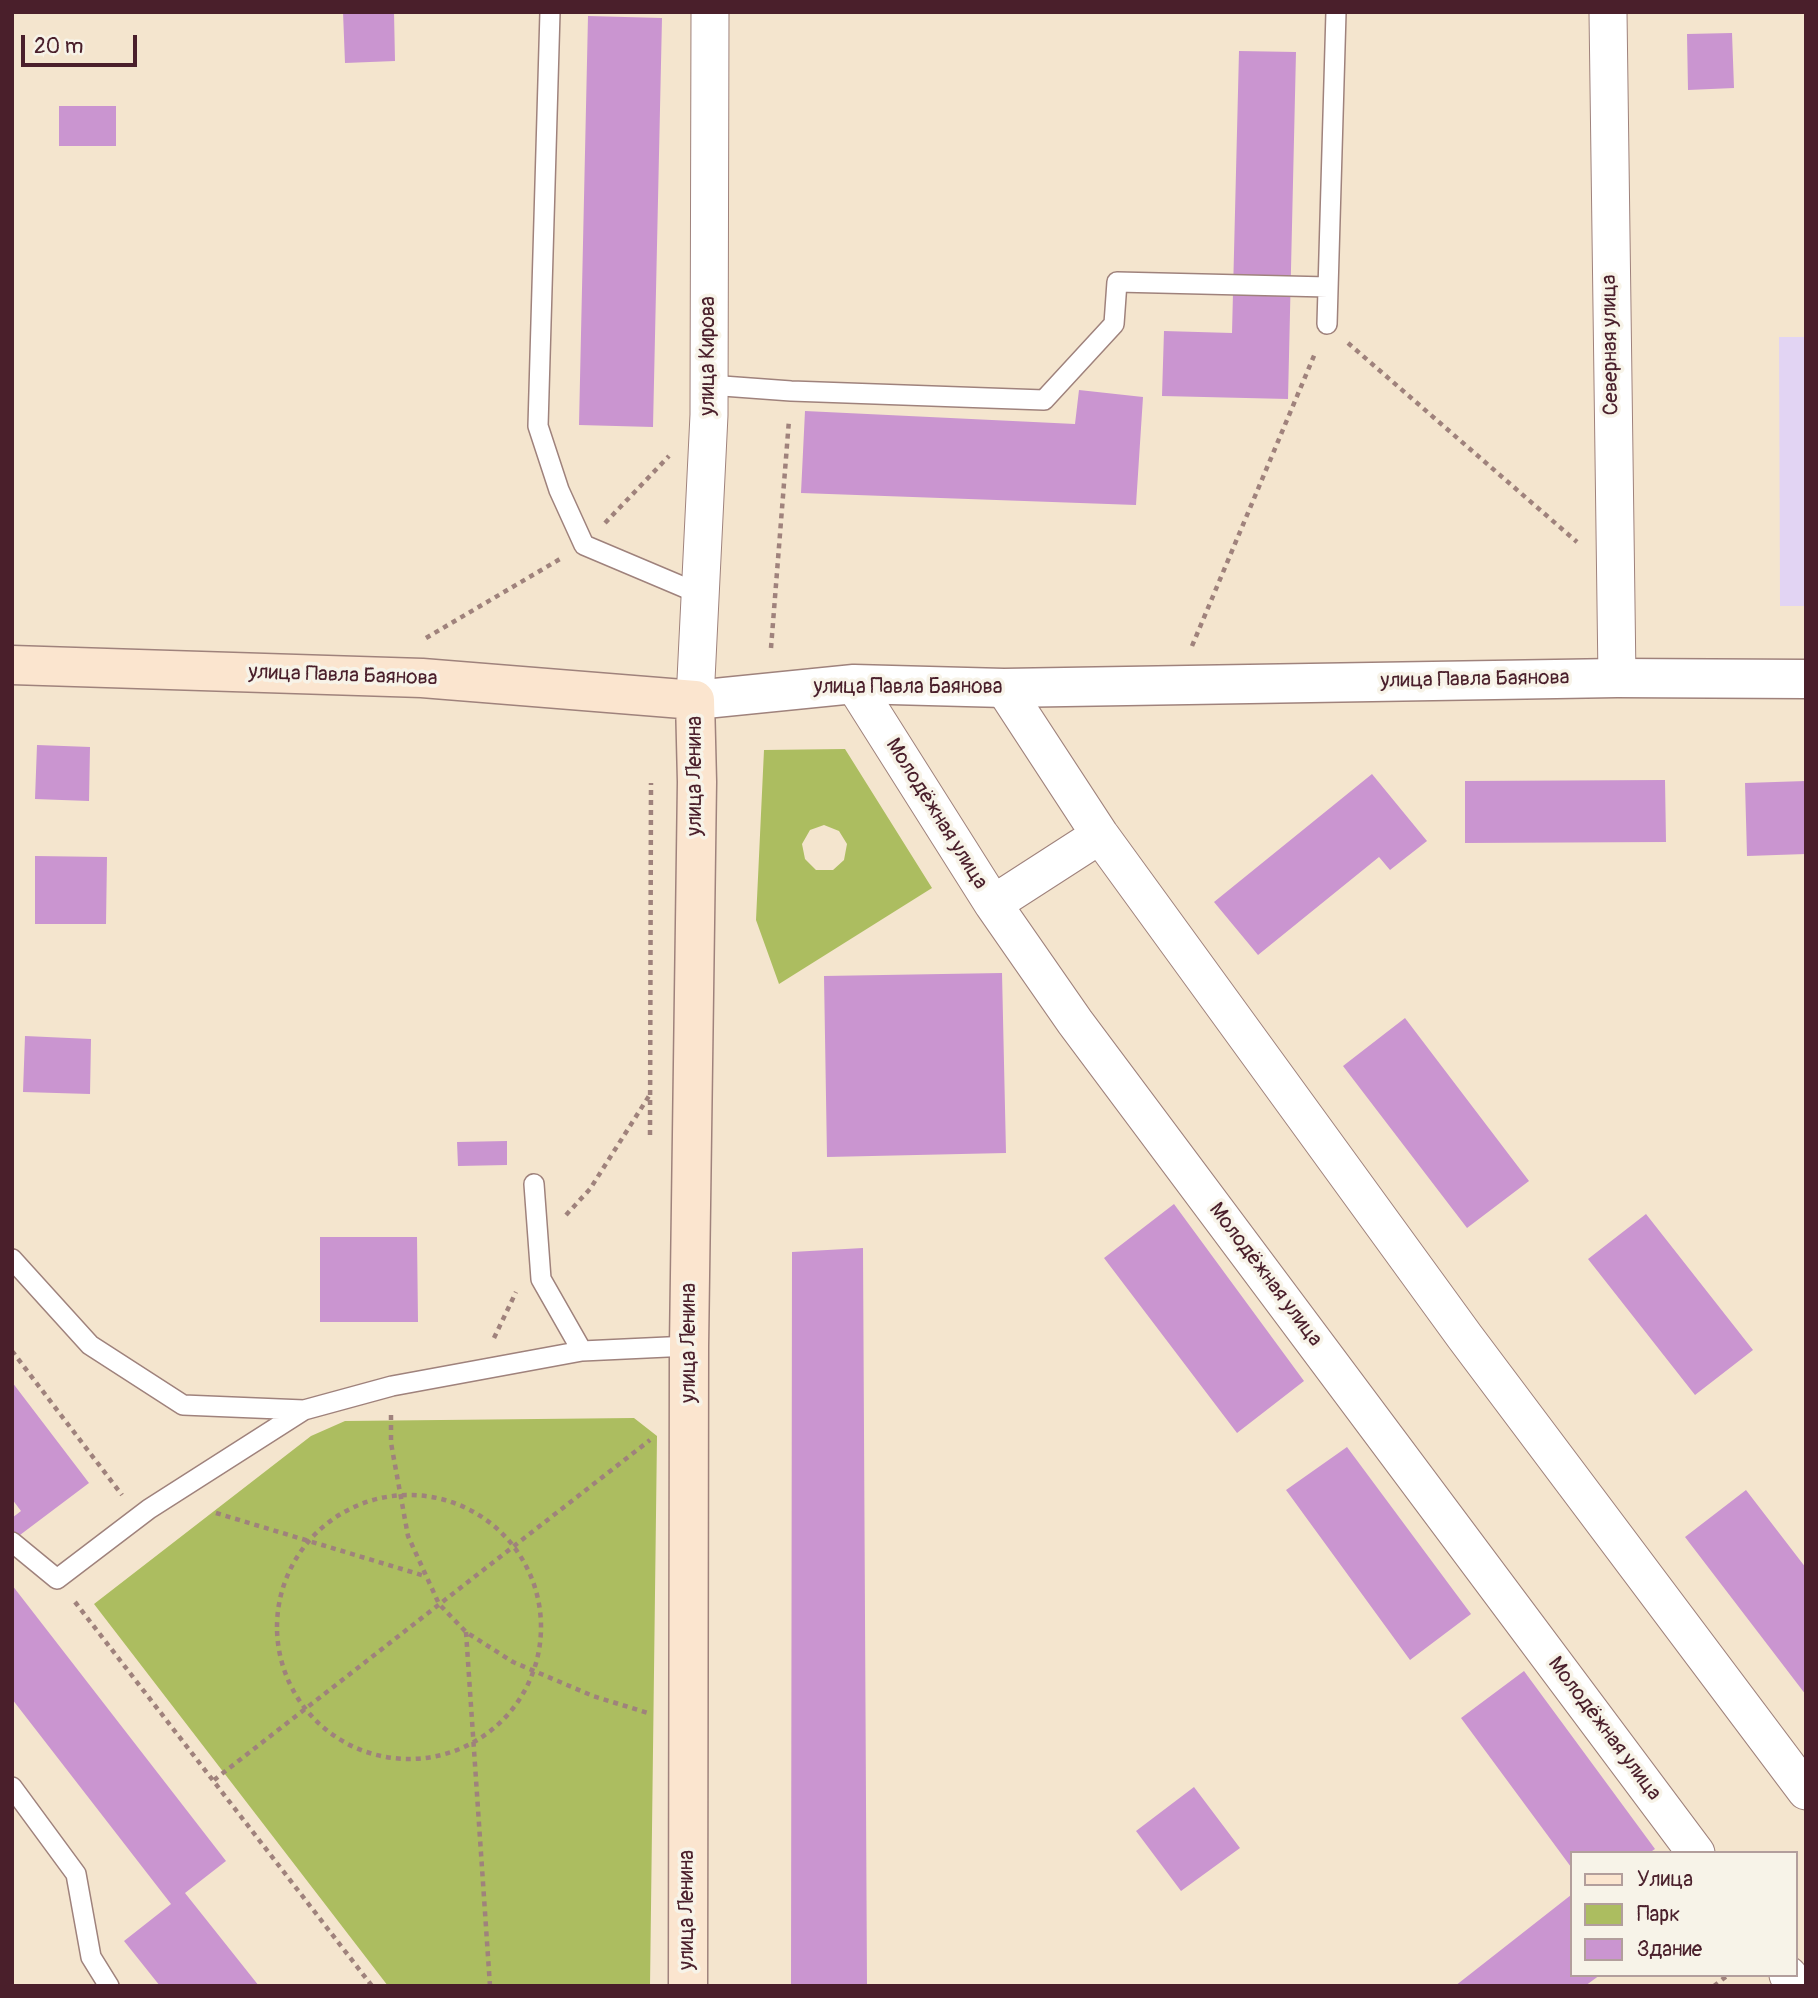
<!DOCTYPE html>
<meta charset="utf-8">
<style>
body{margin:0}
#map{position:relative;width:1818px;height:1998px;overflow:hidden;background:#f4e5ce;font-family:Pangolin,sans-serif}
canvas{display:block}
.frame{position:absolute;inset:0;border:14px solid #4a1f2b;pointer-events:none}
.legend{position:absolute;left:1570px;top:1851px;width:228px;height:126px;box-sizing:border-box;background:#f7f3e8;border:2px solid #b29e9c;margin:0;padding:9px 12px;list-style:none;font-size:21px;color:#4a1f2b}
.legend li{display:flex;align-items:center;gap:14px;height:35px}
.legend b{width:35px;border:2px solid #b29e9c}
.scale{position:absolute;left:21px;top:35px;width:116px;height:32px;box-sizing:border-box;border:4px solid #4a1f2b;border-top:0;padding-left:9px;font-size:21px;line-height:24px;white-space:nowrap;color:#4a1f2b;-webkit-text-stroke:5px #f7f3e8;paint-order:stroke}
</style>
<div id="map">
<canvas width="1818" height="1998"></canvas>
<div class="frame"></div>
<ul class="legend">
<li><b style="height:9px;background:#fbe5cf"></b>Улица</li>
<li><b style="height:19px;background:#acbd60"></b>Парк</li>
<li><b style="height:19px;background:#ca95d0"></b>Здание</li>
</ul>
<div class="scale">20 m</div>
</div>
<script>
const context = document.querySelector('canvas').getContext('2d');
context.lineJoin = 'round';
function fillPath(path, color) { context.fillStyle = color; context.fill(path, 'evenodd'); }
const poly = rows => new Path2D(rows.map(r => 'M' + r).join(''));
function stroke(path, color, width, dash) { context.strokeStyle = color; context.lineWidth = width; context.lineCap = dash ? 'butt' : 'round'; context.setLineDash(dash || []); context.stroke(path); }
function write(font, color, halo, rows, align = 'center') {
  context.font = font + ' Pangolin,sans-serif'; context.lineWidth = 7; context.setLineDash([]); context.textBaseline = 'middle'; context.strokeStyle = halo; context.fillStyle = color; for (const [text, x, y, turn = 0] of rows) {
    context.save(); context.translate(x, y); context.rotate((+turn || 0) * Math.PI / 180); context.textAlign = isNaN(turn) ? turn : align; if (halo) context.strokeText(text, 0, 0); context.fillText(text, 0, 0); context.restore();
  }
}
const built = poly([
 [1779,337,1806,337,1806,606,1780,606]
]);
const green = poly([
 [845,749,932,888,779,984,756,920,764,750],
 [824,825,839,831,847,844,844,860,833,870,816,870,805,859,802,844,810,830],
 [634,1418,657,1436,650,1986,388,1986,94,1604,311,1436,345,1421]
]);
const building = poly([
 [343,12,394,12,395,61,345,63],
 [588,16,662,18,653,427,579,425],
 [1732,33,1734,88,1688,90,1687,34],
 [1239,51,1296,52,1288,399,1162,396,1164,331,1232,333],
 [59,106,116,106,116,146,59,146],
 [1079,390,1143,397,1136,505,801,493,805,411,1075,424],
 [37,745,90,747,89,801,35,799],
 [1372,774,1427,841,1390,870,1379,857,1258,955,1214,902],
 [1665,780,1666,842,1465,843,1465,781],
 [1806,781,1806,854,1747,856,1745,783],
 [35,856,107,857,106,924,35,924],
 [1002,973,1006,1153,827,1157,824,976],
 [1405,1018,1529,1181,1467,1228,1343,1066],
 [25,1036,91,1039,90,1094,23,1092],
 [507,1141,507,1165,458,1166,457,1142],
 [1174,1204,1304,1381,1237,1433,1104,1258],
 [1646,1214,1753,1350,1695,1395,1588,1259],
 [320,1237,417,1237,418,1322,320,1322],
 [863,1248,867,1986,791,1986,792,1252],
 [12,1382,89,1483,12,1541,12,1518,21,1511,12,1499],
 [1347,1447,1471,1614,1410,1660,1286,1490],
 [1746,1490,1806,1568,1806,1695,1685,1537],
 [12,1585,226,1861,185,1893,259,1986,160,1986,124,1941,171,1904,12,1699],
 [1524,1671,1655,1849,1649,1853,1571,1853,1571,1867,1461,1718],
 [1194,1787,1240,1848,1181,1891,1136,1831],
 [1571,1895,1571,1975,1600,1975,1585,1986,1455,1986]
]);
const path = poly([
 [1348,343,1577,542],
 [605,523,669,456],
 [426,638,560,559],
 [1192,646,1316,351],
 [771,648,789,420],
 [650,1135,651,783],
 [566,1215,590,1189,649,1096],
 [494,1338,516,1292],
 [12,1351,122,1495],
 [391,1415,391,1443,408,1536,439,1604,466,1632,513,1662,593,1696,651,1714],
 '277 1627a132 132 0 1 1 264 0a132 132 0 1 1-264 0Z',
 [216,1513,425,1576],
 [75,1602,372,1986],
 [466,1632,490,1986],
 [214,1780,650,1440],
 [1714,1986,1728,1975]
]);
const service = poly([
 [550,12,538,426,559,490,584,545,700,594],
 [1327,324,1336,12],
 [709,385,791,391,1044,400,1114,324,1117,282,1328,287],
 [534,1184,541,1279,582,1351,689,1346],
 [12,1259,90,1345,183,1405,304,1410],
 [12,1542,57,1579,149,1509,304,1410,392,1386,582,1351],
 [12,1787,76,1874,91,1957,109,1986]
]);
const minor = poly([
 [1608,12,1617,678],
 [854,684,993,904,1075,1022,1696,1853],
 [1004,688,1100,835,1465,1337,1806,1791],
 [695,700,709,415,710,12],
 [993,904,1100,835],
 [1788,1975,1796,1986]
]);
const tertiary = poly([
 [695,700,854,684,1004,688,1617,678,1806,679]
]);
const secondary = poly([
 [12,665,422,678,695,700,697,782,689,1346,688,1986]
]);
const streetNames = [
 ["Северная улица",1611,345,-91],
 ["улица Кирова",709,356,-90],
 ["улица Павла Баянова",343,676,2],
 ["улица Павла Баянова",1475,680,-1],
 ["улица Павла Баянова",908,688],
 ["улица Ленина",696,776,-90],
 ["Молодёжная улица",936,814,58],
 ["Молодёжная улица",1265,1275,53],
 ["улица Ленина",690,1343,-90],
 ["Молодёжная улица",1604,1729,53],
 ["улица Ленина",688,1910,-90]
];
fillPath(built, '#e2d4f3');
fillPath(green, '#acbd60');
fillPath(building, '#ca95d0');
stroke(service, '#9f827c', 22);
stroke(minor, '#9f827c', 39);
stroke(tertiary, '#9f827c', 41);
stroke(secondary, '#9f827c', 41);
stroke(path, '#9f827c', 4.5, [5, 5]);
stroke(service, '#fff', 19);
stroke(minor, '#fff', 37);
stroke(tertiary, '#fff', 38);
stroke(secondary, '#fbe5cf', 38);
write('21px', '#4a1f2b', '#f7f3e8', streetNames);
</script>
